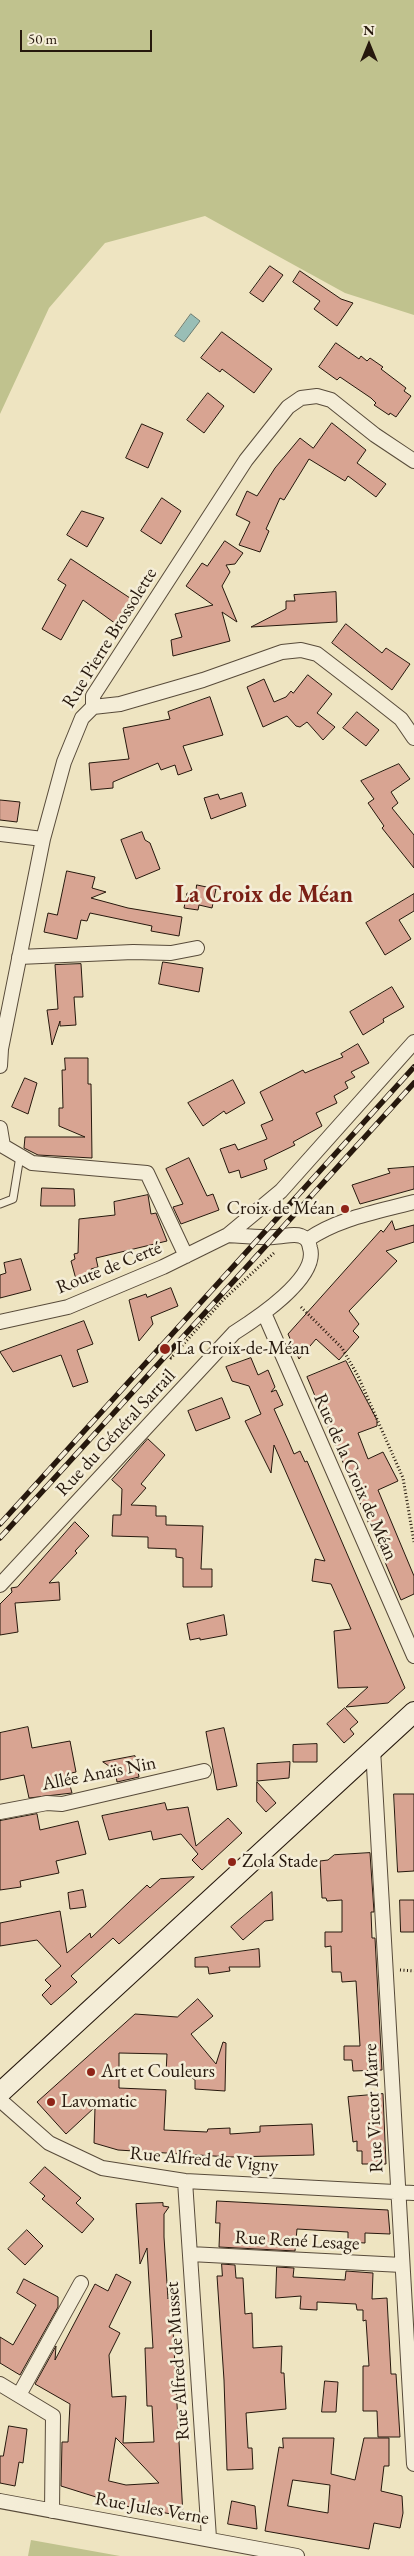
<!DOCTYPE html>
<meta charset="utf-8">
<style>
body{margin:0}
#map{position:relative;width:414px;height:2556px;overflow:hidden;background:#eee4c1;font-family:"EB Garamond",serif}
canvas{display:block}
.north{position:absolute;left:344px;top:20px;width:50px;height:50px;-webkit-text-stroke:4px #f4edd7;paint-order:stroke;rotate:0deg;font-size:14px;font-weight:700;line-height:20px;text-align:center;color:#26180d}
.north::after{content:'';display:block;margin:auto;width:18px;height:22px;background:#26180d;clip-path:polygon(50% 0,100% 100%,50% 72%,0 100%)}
.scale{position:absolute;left:20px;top:30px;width:132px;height:22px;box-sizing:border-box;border:2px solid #26180d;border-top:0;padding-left:6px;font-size:15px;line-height:18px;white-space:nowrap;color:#26180d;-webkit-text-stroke:4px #f4edd7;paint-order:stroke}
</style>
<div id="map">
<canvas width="414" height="2556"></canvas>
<div class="north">N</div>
<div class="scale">50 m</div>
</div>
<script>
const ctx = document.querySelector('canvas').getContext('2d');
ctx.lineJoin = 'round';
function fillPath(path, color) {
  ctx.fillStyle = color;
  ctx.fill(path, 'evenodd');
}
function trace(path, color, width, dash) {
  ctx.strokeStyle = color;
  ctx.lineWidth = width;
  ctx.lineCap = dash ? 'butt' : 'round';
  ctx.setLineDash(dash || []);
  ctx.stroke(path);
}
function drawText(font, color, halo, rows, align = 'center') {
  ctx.font = font + ' "EB Garamond",serif';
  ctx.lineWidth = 5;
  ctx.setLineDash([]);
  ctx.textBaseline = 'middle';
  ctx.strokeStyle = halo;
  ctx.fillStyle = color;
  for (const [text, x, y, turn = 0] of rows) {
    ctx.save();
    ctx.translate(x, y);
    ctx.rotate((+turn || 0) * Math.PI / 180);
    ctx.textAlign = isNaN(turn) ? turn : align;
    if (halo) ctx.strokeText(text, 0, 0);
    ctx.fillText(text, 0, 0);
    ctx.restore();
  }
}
fillPath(new Path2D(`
 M0 0H414V315L345 293 205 216 105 243 49 308 0 414Z
 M31 2540 120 2556H28Z`), '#c0c28e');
const water = new Path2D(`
 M191 314 200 321 184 342 175 336Z`);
fillPath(water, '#99beb6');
trace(water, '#6b7c72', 1);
const building = new Path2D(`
 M270 266 283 275 263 302 250 293Z
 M300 271 341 299 353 303 337 326 314 309 320 301 293 282Z
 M222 332 272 369 254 393 222 369 220 372 201 358Z
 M336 343 359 359 361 356 367 361 370 358 383 367 381 369 406 388 404 391 411 396 396 417 390 413 389 415 374 405 376 403 371 398 340 377 337 380 319 367Z
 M208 393 224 406 204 433 187 420Z
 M332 423 366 450 357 463 386 484 376 497 348 476 345 481 309 459 284 500 280 498 266 529 269 531 260 552 239 545 250 522 236 515 247 491 257 496 275 468 300 438 313 448Z
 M142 424 163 433 148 468 126 458Z
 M162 498 181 511 161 544 141 531Z
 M82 511 104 518 87 547 67 535Z
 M225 541 243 553 235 564 226 565 230 572 222 586 237 622 222 612 230 641 173 656 171 640 182 637 175 614 213 605 186 586 202 563 207 566Z
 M71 559 133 600 116 624 83 600 61 640 42 629 66 585 58 580Z
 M336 592 337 622 251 627 286 609V601H295L294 595Z
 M346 624 382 653 386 648 410 664 392 690 332 643Z
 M308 675 332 694 317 713 335 727 323 740 307 722 300 727 296 726 287 716 263 727 247 687 264 679 274 702 286 697 291 691 293 693Z
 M210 697 223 735 183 746 192 770 178 775 175 765 161 770 158 763 113 782V788L91 790 89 763 129 759 123 728 170 719 168 712Z
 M357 712 379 730 366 746 343 728Z
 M399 764 410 779 391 792 398 803 392 808 414 835V868L382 828 384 826 368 803 374 799 361 781Z
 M242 793 246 806 211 819 204 798 218 794 220 799Z
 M0 800 20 802 17 822 0 820Z
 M142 832 145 840 150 843 160 869 136 879 121 840Z
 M67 871 95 877 92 888 106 892 91 898 128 908 182 917 179 936 151 931 152 926 90 913 87 921 81 920 77 939 44 932 48 913 57 915Z
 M197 885 216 889 212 908 199 905 198 910 184 908 187 893 195 895Z
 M414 894V911L399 920 411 939 385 955 366 923Z
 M163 962 203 968 199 992 159 984Z
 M81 964 83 997H74L76 1025 60 1026V1021L52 1045 47 1010 58 1009 55 965Z
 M392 987 404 1007 383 1019 384 1022 363 1035 350 1012Z
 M358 1044 369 1063 351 1072 355 1077 345 1082 348 1088 334 1096 337 1103 316 1113 322 1126 293 1142 295 1145 264 1160 267 1169 241 1178 239 1170 229 1173 220 1149 235 1144 238 1150 267 1139 261 1125 273 1120 260 1092 303 1070 305 1073 343 1057 341 1054Z
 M65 1058H88V1084H91L92 1158 38 1155 24 1148 25 1137H85L59 1126V1108H63L62 1070H65Z
 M25 1078 37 1083 28 1114 12 1107Z
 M233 1080 245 1103 226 1114 224 1111 203 1126 188 1103Z
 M189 1158 207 1196 213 1194 219 1210 181 1224 173 1207 183 1204 166 1169Z
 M414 1167V1189L360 1204 352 1185 390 1173 388 1169Z
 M42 1188 74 1189 75 1206H41Z
 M148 1195 151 1214 156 1213 167 1241 96 1258 98 1267 91 1269 94 1278 77 1283 71 1261 75 1259 74 1254 78 1253 79 1219 115 1215 114 1202Z
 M392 1221 395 1230 414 1225V1242L386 1251 397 1261 349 1311 359 1324 353 1331 359 1337 339 1360 316 1339 299 1359 288 1334 381 1230 383 1232Z
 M21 1259 31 1290 0 1298V1275L6 1273 4 1263Z
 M171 1288 178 1306 151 1317 153 1324 139 1341 129 1300 146 1294 147 1297Z
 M84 1321 93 1344 77 1350 88 1382 73 1387 61 1355 13 1372 0 1352Z
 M251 1358 258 1375 268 1370 275 1387 271 1392 276 1390 283 1405 274 1409 288 1440 294 1454 300 1451 305 1462 307 1461 405 1688 388 1703 346 1707 368 1687 338 1688 334 1631 351 1629 331 1584 312 1581 315 1559 325 1561 274 1445 271 1473 245 1421 261 1414 249 1386 232 1381 226 1367Z
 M346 1361 377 1420V1426L358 1433 368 1459 383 1452 398 1481 378 1490 414 1576V1594L401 1600 307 1377Z
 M222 1398 230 1418 196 1431 188 1411Z
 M148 1439 165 1455 141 1484 146 1488 131 1505 156 1506V1516H166V1525L203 1526 201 1569H212V1587H183V1558L176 1557V1549L148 1548V1537L112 1536 113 1515H121L122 1489 112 1480Z
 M75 1522 89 1536 75 1551 77 1553 49 1583 59 1582 60 1600 15 1603 18 1632 0 1635V1604L12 1592 11 1588 17 1587Z
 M224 1615 227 1635 200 1640V1638L190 1640 187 1624Z
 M345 1708 358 1722 350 1729 354 1734 344 1743 327 1724Z
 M28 1727 32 1748 70 1741 76 1772 67 1774 72 1793 29 1798 24 1775 0 1780V1733Z
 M224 1728 237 1786 217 1790 206 1732Z
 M317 1744V1762H293V1745Z
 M135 1756 139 1777 117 1782 115 1770 103 1762Z
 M290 1762 289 1778 257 1781V1764Z
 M257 1782 276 1803 266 1812 257 1802Z
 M394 1794H414V1871L398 1872Z
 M165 1803 167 1810 188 1807 196 1846 228 1818 242 1833 202 1870 192 1860 198 1854 181 1834 153 1840 151 1831 109 1840 102 1816Z
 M37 1814 40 1830 78 1821 86 1854 56 1861 59 1873 20 1881 21 1887 0 1890V1821Z
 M370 1853 374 1912H371L372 1938H375L382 2070 353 2071 352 2060H344V2046H360L356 1981 342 1982 341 1972H332L331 1946 325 1947V1932H342V1900L327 1901 326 1898H322L320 1861 328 1860 334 1855Z
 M194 1877 119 1944 113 1938 71 1976 77 1982 51 2005 42 1995 51 1986 45 1980 61 1966 37 1940 0 1946V1923L60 1911 67 1953 90 1933 91 1938 147 1885 150 1888 160 1879Z
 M83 1890 86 1907 70 1909 68 1893Z
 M272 1892 273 1920 265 1921 243 1940 231 1927Z
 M400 1900H414V1932H401Z
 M259 1949 260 1967H229L230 1971 209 1974 208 1967H195V1958Z
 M198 1999 213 2016 191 2034 216 2064 223 2042 226 2043 225 2091 195 2089V2080L186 2074 166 2073 167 2054 119 2053V2088L166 2090 164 2130 207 2132 208 2129 230 2128V2134L260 2132V2126L312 2124 314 2155 230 2157 118 2150 94 2143 95 2107 66 2134 37 2102 135 2014 177 2017Z
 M383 2094 386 2164H362V2151H357V2141L353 2142 348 2097Z
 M45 2167 81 2198 76 2203 94 2219 82 2233 42 2199 45 2196 30 2183Z
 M217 2201 388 2210 390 2234 365 2233V2243L348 2242V2232L297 2229 295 2251 219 2247 220 2223H216Z
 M163 2203V2206L169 2207 164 2214V2237L168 2299 171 2292 183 2516 96 2501V2497L61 2486 62 2442H68L70 2404 35 2384 56 2346 55 2360 95 2284 108 2291 116 2274 131 2282 109 2327 120 2333 109 2355 112 2397 126 2396 123 2443 154 2442 152 2406H147L145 2348H153L147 2248 140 2264 136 2204ZM116 2438 123 2445 159 2483 126 2485 109 2481Z
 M27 2230 43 2246 25 2265 8 2249Z
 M222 2264 235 2265 236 2278H243L245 2314 252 2313 253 2348 282 2346 281 2373H284L286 2409 246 2413 248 2448H252L253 2469 227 2470 224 2380 217 2276H222Z
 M277 2267 294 2268 293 2277 345 2280 346 2271 373 2273 372 2299 387 2298 391 2374H396L400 2437H378L377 2411H363V2366H369L366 2320 363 2321V2310H357L356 2304 317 2302V2310L300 2309 301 2296 276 2298Z
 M24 2279 58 2297V2307L20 2375 0 2363V2337L13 2345 36 2305 17 2293Z
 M325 2381 338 2382 336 2412H322Z
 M9 2426 27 2429 23 2463 19 2462 15 2486 0 2483V2456H3Z
 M283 2438H334L331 2474 355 2480 364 2438H389V2466H384L381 2491 402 2496 403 2513 400 2528 374 2523 369 2549 265 2531 279 2447 283 2448ZM293 2480 330 2485 328 2513 288 2506Z
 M232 2501 255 2506 257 2529 228 2524Z`);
fillPath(building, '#d8a492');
trace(building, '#26180d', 1);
const service = new Path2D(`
 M0 1204 13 1199 20 1156`);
const minor = new Path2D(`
 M93 707 120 704 203 680 282 652 301 650 317 654 373 697 401 719 414 738
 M0 834 43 839
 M19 957 133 952 171 953 197 948
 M0 1066 1 1049 43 839 64 762 82 718 93 707V696L246 460 288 407 301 398 317 396 331 400 375 435 414 461
 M0 1128 3 1146 32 1163 147 1173 186 1256
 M307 1240C339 1218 377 1212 414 1202
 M264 1313 414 1656
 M0 1322 68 1307 163 1267 228 1235 281 1191 414 1042
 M0 1585 234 1333C256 1319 319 1278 310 1248 309 1242 307 1238 301 1236 293 1233 283 1237 274 1237 259 1238 243 1236 228 1235
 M373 1749 414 2464
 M0 1812 47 1803 62 1804 204 1771
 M0 2100 49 2143 102 2168 185 2181 414 2193
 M185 2181 209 2538
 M190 2254 402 2265
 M0 2384 53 2416 52 2511
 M19 2395 81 2283
 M0 2501 297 2556`);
const secondary = new Path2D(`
 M0 2093 414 1712`);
trace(service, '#584b3a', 9);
trace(minor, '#584b3a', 16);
trace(secondary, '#26180d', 22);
trace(new Path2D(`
 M301 1307 342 1348 358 1376 403 1478 414 1542
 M158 1345 171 1358 224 1299 274 1253
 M400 1970 414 1971`), '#26180d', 3, [1, 2.5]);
trace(service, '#f4edd7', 7);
trace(minor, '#f4edd7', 14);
trace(secondary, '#f4edd7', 20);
const rail = new Path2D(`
 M0 1524 414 1067
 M0 1538 414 1083`);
trace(rail, '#26180d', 5.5);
trace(rail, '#f4edd7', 4, [11]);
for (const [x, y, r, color] of [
 [345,1209,5,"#8f2418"],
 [165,1349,6,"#8f2418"],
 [232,1862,5,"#8f2418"],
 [91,2072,5,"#8f2418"],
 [51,2102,5,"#8f2418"]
]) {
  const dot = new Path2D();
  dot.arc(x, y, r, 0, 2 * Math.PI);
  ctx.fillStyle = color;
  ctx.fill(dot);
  trace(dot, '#f4edd7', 2);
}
drawText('19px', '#26180d', '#f4edd7', [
 ["Rue Pierre Brossolette",110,638,-58],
 ["Route de Certé",109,1268,-22],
 ["Rue du Général Sarrail",116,1433,-47],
 ["Rue de la Croix de Méan",355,1477,66],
 ["Allée Anaïs Nin",99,1774,-11],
 ["Rue Victor Marre",374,2108,-93],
 ["Rue Alfred de Vigny",204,2160,5],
 ["Rue René Lesage",297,2241,3],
 ["Rue Alfred de Musset",178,2361,-94],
 ["Rue Jules Verne",152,2509,10]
]);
drawText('19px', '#26180d', '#f4edd7', [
 ["Croix de Méan",335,1209,"right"],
 ["La Croix-de-Méan",176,1349],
 ["Zola Stade",242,1862],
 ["Art et Couleurs",101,2072],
 ["Lavomatic",61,2102]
], 'left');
drawText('bold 24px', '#7a1f14', '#f4edd7', [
 ["La Croix de Méan",264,895]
]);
</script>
